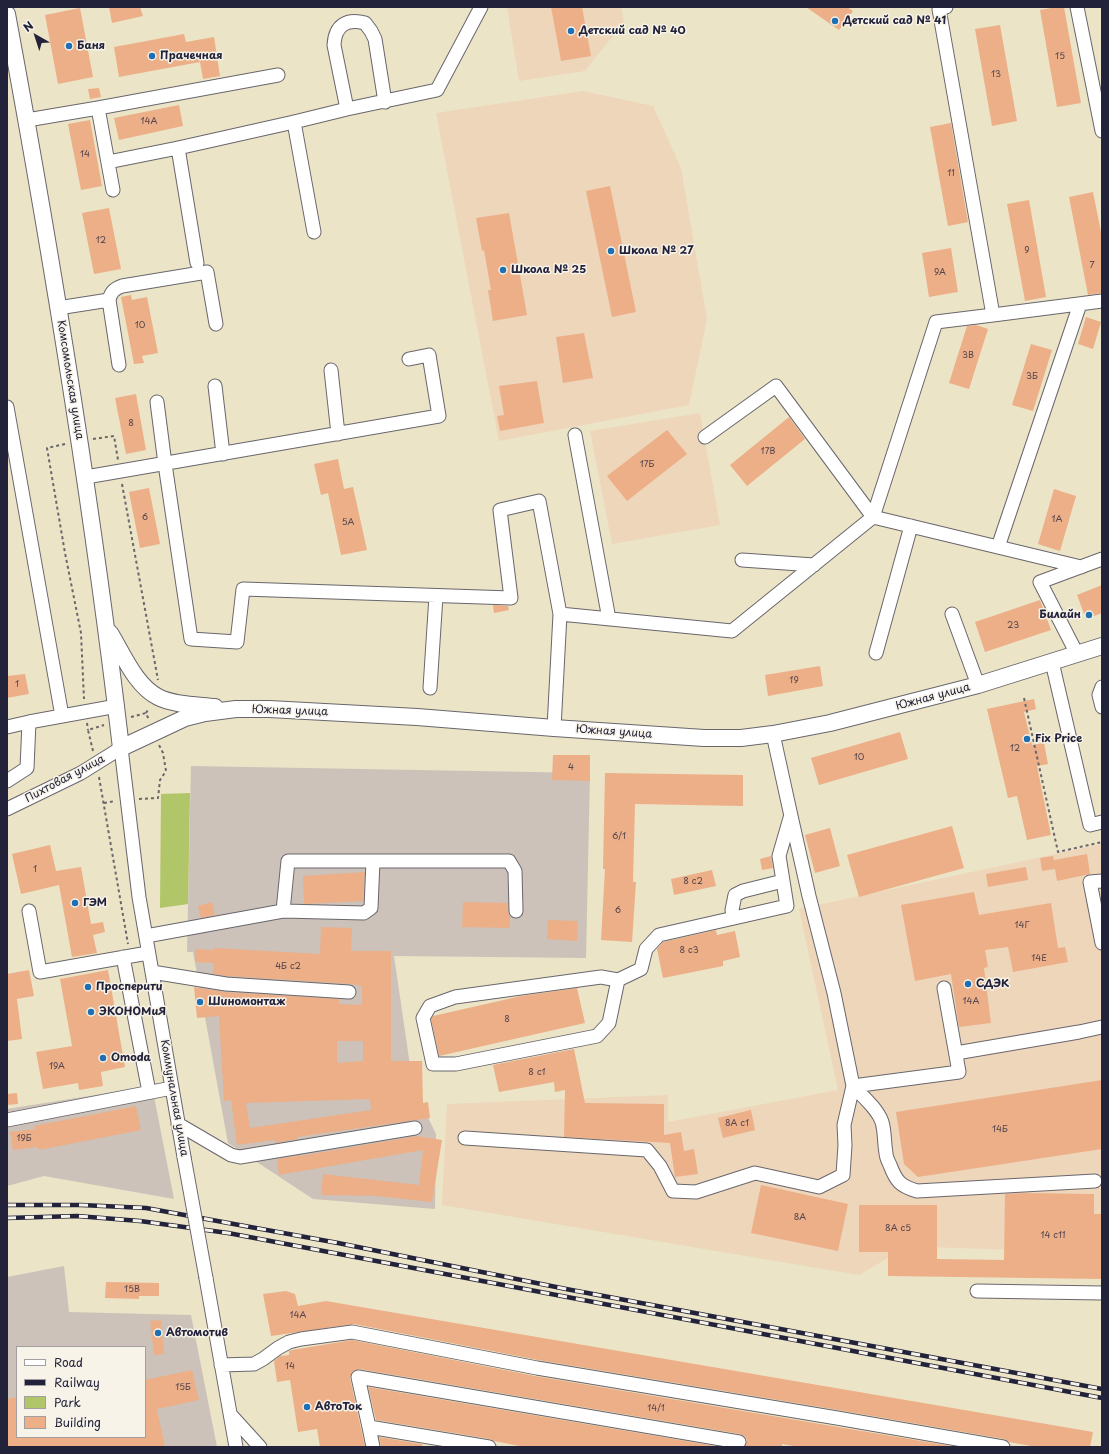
<!DOCTYPE html>
<meta charset="utf-8">
<style>
body{margin:0}
#map{position:relative;width:1109px;height:1454px;overflow:hidden;background:#ece4c7;font-family:"Playpen Sans",sans-serif}
canvas{display:block}
.frame{position:absolute;inset:0;border:8px solid #22223b;pointer-events:none}
.legend{position:absolute;left:16px;top:1346px;width:130px;height:92px;box-sizing:border-box;background:#f7f3e8;border:1px solid #a29fa3;margin:0;padding:5px 7px;list-style:none;font-size:12px;color:#22223b}
.legend li{display:flex;align-items:center;gap:8px;height:20px}
.legend b{width:20px;border:1px solid #a29fa3}
.north{position:absolute;left:16px;top:16px;width:40px;height:40px;-webkit-text-stroke:3px #f7f3e8;paint-order:stroke;rotate:321deg;font-size:11px;font-weight:700;line-height:16px;text-align:center;color:#22223b}
.north::after{content:'';display:block;margin:auto;width:14px;height:18px;background:#22223b;clip-path:polygon(50% 0,100% 100%,50% 72%,0 100%)}
</style>
<div id="map">
<canvas width="1109" height="1454"></canvas>
<div class="frame"></div>
<ul class="legend">
<li><b style="height:5px;background:#fff"></b>Road</li>
<li><b style="height:5px;background:#22223b"></b>Railway</li>
<li><b style="height:11px;background:#b1c569"></b>Park</li>
<li><b style="height:11px;background:#ecaf88"></b>Building</li>
</ul>
<div class="north">N</div>
</div>
<script>
const ctx = document.querySelector('canvas').getContext('2d');
ctx.lineJoin = 'round';
function fillPath(path, color) {
  ctx.fillStyle = color;
  ctx.fill(path, 'evenodd');
}
function trace(path, color, width, dash) {
  ctx.strokeStyle = color;
  ctx.lineWidth = width;
  ctx.lineCap = dash ? 'butt' : 'round';
  ctx.setLineDash(dash || []);
  ctx.stroke(path);
}
function drawText(font, color, halo, rows, align = 'center') {
  ctx.font = font + ' "Playpen Sans",sans-serif';
  ctx.lineWidth = 3;
  ctx.setLineDash([]);
  ctx.textBaseline = 'middle';
  ctx.strokeStyle = halo;
  ctx.fillStyle = color;
  for (const [text, x, y, turn = 0] of rows) {
    ctx.save();
    ctx.translate(x, y);
    ctx.rotate((+turn || 0) * Math.PI / 180);
    ctx.textAlign = isNaN(turn) ? turn : align;
    if (halo) ctx.strokeText(text, 0, 0);
    ctx.fillText(text, 0, 0);
    ctx.restore();
  }
}
fillPath(new Path2D(`
 M507 7H621L624 22 585 71 519 81Z
 M583 91 653 106 681 168 707 319 689 405 499 441 436 113Z
 M700 413 720 525 612 544 590 431Z
 M1102 844V1253L898 1246 888 1258 859 1275 442 1205 447 1104 668 1095V1122L838 1090 799 909Z`), '#eed6bb');
fillPath(new Path2D(`
 M191 766 590 773 586 958 394 956 413 1086 436 1134 435 1209 313 1199 228 1143 193 952H187Z
 M152 1086 174 1199 44 1176 7 1186V1109Z
 M64 1266 69 1312 191 1315 217 1447H7V1277ZM17 1347H145V1437H17Z`), '#ccc2b9');
fillPath(new Path2D(`
 M190 793 188 904 160 908 161 794Z`), '#b1c569');
fillPath(new Path2D(`
 M109 7H140L143 16 112 23Z
 M551 7H582L591 56 561 61Z
 M806 7H847L853 11 839 30Z
 M1057 7H1064L1081 103 1057 107 1040 10Z
 M80 8 93 77 58 84 45 15Z
 M1000 25 1017 121 992 126 975 29Z
 M184 34 186 42 214 37 220 76 203 79 200 62 119 77 114 47Z
 M99 88 101 97 90 99 88 89Z
 M179 105 183 126 119 140 114 118Z
 M90 120 102 186 81 190 68 124Z
 M951 123 968 222 948 226 930 127Z
 M610 186 636 312 612 317 586 191Z
 M1093 192 1102 237V293L1088 295 1069 197Z
 M1029 200 1046 297 1025 301 1007 204Z
 M109 208 121 269 94 274 82 213Z
 M509 213 527 315 493 321 488 290H491L484 250 482 251 476 218Z
 M951 248 958 292 929 297 922 253Z
 M131 295 132 300 147 297 158 353 142 356 144 363 134 364 121 297Z
 M1086 317 1101 322 1093 349 1078 344Z
 M976 325 988 329 969 389 949 383 967 326Z
 M584 333 593 378 563 383 556 337Z
 M1031 344 1052 350 1033 411 1012 405Z
 M537 381 544 423 500 431 497 416 504 415 499 386Z
 M136 394 146 450 126 454 115 398Z
 M789 417 805 439 747 486 730 465Z
 M667 430 687 454 627 501 607 476Z
 M338 459 344 489 353 487 367 550 341 555 328 493 321 495 314 464Z
 M149 488 160 544 140 548 129 492Z
 M1054 489 1076 496 1060 551 1038 544Z
 M1102 585V613L1086 619 1077 595Z
 M1040 600 1051 630 985 652 975 622Z
 M493 605 508 606 509 610 494 613Z
 M820 666 823 686 768 696 765 675Z
 M25 674 29 694 7 698V676Z
 M1034 699 1036 709 1024 712 1032 745 1044 743 1048 764 1037 766 1051 835 1027 840 1017 796 1008 798 987 709Z
 M900 732 908 759 819 785 811 758Z
 M553 755H590V781L552 780Z
 M605 773 743 775V806L635 804 633 882H636L632 942 601 940 605 869H603Z
 M952 826 964 868 859 897 847 855Z
 M830 828 840 866 815 873 805 835Z
 M50 845 56 871 81 867 91 924 103 922 105 932 93 935 97 953 72 957 59 885 21 894 12 854Z
 M1087 854 1090 874 1057 881 1055 869 1042 871 1040 858 1053 856 1054 860Z
 M771 856 773 868 762 870 760 859Z
 M1026 867 1028 880 988 887 986 874Z
 M712 870 716 886 674 895 671 879Z
 M365 872 363 901 304 904 303 876Z
 M974 892 979 915 1051 903 1058 948 1065 947 1068 962 1013 972 1008 947 985 950 988 967 984 968 991 1023 959 1027 951 974 915 981 901 905Z
 M212 902 215 915 201 918 198 906Z
 M463 902 508 903V912L510 916V928L462 927Z
 M548 920 578 921 577 941 547 939Z
 M321 927 352 928 351 951H391V1061H422L423 1103 428 1102 430 1118 297 1137 298 1139 275 1143V1140L237 1145 231 1100 224 1101 219 1016 197 1018 194 987 225 992 339 999V1004L362 1005V986L350 984 227 976 213 974 214 963 195 962V949L214 950V948L320 954ZM337 1041H363V1061L337 1063ZM370 1099 371 1110 250 1128 246 1103Z
 M716 930 717 935 735 931 740 957 723 961V966L663 978 657 949 663 942Z
 M29 970 34 996 17 999 22 1039 7 1041V974Z
 M108 970 125 1067 101 1072 103 1086 79 1090 78 1083 43 1089 36 1052 72 1046 60 979Z
 M577 988 585 1023 439 1056 431 1019 433 1016 521 996Z
 M574 1049 585 1103 664 1104V1135L681 1132 684 1151 694 1149 698 1174 675 1177 670 1143 564 1137 565 1090 555 1092 554 1082 499 1092 493 1065Z
 M1102 1080V1149L918 1177 904 1164 896 1112Z
 M17 1093 18 1104 7 1105V1094Z
 M136 1106 141 1130 39 1150 38 1147 13 1150 10 1132 35 1129 34 1126Z
 M751 1110 755 1130 723 1138 718 1118Z
 M417 1136 442 1140 432 1202 376 1196 321 1195 323 1174 419 1185 423 1150 279 1175 277 1159 300 1155V1156Z
 M761 1185 848 1204 838 1251 751 1233Z
 M1023 1193 1094 1194V1214H1102V1279L888 1276V1252H859V1205H937V1259L1004 1260 1005 1194Z
 M106 1282 159 1283V1296H139V1299L105 1298Z
 M286 1291 295 1294 298 1306 326 1301 1093 1432 1090 1447H1037L1009 1442 1004 1439 838 1410 538 1360 354 1324 271 1336 263 1294Z
 M161 1320 164 1354 154 1355 150 1321Z
 M352 1340 535 1376 957 1447H799L782 1444V1447H745L747 1440 744 1436 740 1434 359 1369 352 1372 350 1378 365 1447H320L317 1429 298 1432 290 1380 277 1382 274 1361 280 1356 289 1355V1351L292 1350Z
 M192 1370 199 1400 157 1409 165 1447H7V1399L17 1397V1437H145V1380Z
 M368 1387 721 1447H525L494 1441 490 1439 376 1420Z
 M379 1437 422 1444 423 1447H381Z`), '#ecaf88');
const minor = new Path2D(`
 M946 7 939 9 993 315 1102 301
 M1077 7 1102 131
 M98 108 113 190
 M347 109 334 45C335 25 347 18 365 23L371 31 375 39 385 102
 M27 120 98 108 278 75
 M294 122 314 232
 M178 148 197 263
 M108 162 178 148 294 122 347 109 437 90 481 7
 M109 300 119 365
 M58 308 109 300C111 292 114 289 122 286L207 272 216 324
 M993 315 936 322 873 517 1081 567
 M331 370 338 434
 M215 386 223 454
 M157 402 165 464 191 639 237 642 243 589 511 598 500 510 539 501 560 614 732 631 873 517 776 386 705 437
 M7 407 62 716
 M575 435 609 619
 M86 477 439 416 429 355 409 359
 M998 547 1080 304
 M742 560 814 565
 M952 614 978 685
 M876 653 911 526
 M1077 654 1040 582 1102 559
 M1052 662 1090 825 1102 822
 M1102 687 1099 695 1102 707
 M430 688 436 596
 M7 727 29 722 117 706
 M554 728 560 614
 M7 781 27 768 29 722
 M7 809 81 773 121 748 139 897 184 1157
 M1102 881 1090 882 1102 943
 M29 911 40 972 148 953
 M283 911 364 913 371 908 373 861
 M734 918 732 910 735 895 743 891 783 881
 M146 936 283 911 288 861H509L515 871 516 911
 M123 957 149 1092
 M152 972 226 984 349 992
 M618 980 609 1023 597 1036 456 1064H433L423 1018 430 1006 455 997 601 977 618 980 641 969 646 949 659 935 787 906 779 856 790 818
 M956 1053 1079 1032 1102 1027
 M853 1086C863 1097 877 1108 882 1122 885 1132 884 1142 886 1153 886 1157 888 1161 890 1165 896 1181 900 1186 917 1191L1095 1181
 M853 1086 959 1072 944 988
 M7 1120 172 1088
 M178 1124 231 1155 240 1157 415 1128
 M465 1138 647 1150 660 1166 673 1191 696 1192 755 1173 819 1187 843 1175 845 1145 844 1125 853 1086 834 993 809 896 791 816 773 734
 M206 1278 236 1447
 M977 1291 1102 1293
 M221 1365 254 1364 263 1359 278 1348 289 1342 301 1339 352 1332 537 1368 837 1418 1003 1447
 M230 1414 260 1447
 M369 1427 358 1377 739 1442
 M373 1447 369 1427 489 1447`);
const major = new Path2D(`
 M7 14C52 257 92 502 121 748L185 718 205 713 236 709H269L417 717 554 728 704 738H741L773 734 830 723 978 685 1102 646
 M110 633C123 654 135 685 158 697 174 705 197 705 215 707`);
trace(minor, '#69666c', 15);
trace(major, '#69666c', 18);
trace(new Path2D(`
 M93 439 114 436 118 460
 M65 444 47 448 65 553 81 633 84 699
 M122 484 158 680
 M1024 698 1058 852 1102 842
 M146 713 149 708
 M131 717 146 713 149 720
 M87 723 88 730
 M93 751 88 730 104 725
 M99 777 128 944
 M139 799 158 798 160 780 166 771 163 753 159 745
 M104 803 115 801`), '#69666c', 2, [3, 3]);
trace(minor, '#fff', 13);
trace(major, '#fff', 16);
const rail = new Path2D(`
 M7 1205H81L146 1208 338 1243 566 1289 1102 1389
 M7 1218 77 1216 140 1221 228 1233 1102 1398`);
trace(rail, '#22223b', 4.5);
trace(rail, '#f7f3e8', 3, [9]);
const minorBridge = new Path2D(`
 M184 1157 206 1278`);
trace(minorBridge, '#69666c', 15, []);
trace(minorBridge, '#fff', 13);
for (const [x, y, r, color] of [
 [835,21,4,"#1f6fb2"],
 [571,31,4,"#1f6fb2"],
 [69,46,4,"#1f6fb2"],
 [152,56,4,"#1f6fb2"],
 [611,251,4,"#1f6fb2"],
 [503,270,4,"#1f6fb2"],
 [1089,615,4,"#1f6fb2"],
 [1027,739,4,"#1f6fb2"],
 [75,903,4,"#1f6fb2"],
 [968,984,4,"#1f6fb2"],
 [88,987,4,"#1f6fb2"],
 [200,1002,4,"#1f6fb2"],
 [91,1012,4,"#1f6fb2"],
 [103,1058,4,"#1f6fb2"],
 [158,1333,4,"#1f6fb2"],
 [307,1407,4,"#1f6fb2"]
]) {
  const dot = new Path2D();
  dot.arc(x, y, r, 0, 2 * Math.PI);
  ctx.fillStyle = color;
  ctx.fill(dot);
  trace(dot, '#f7f3e8', 1.5);
}
drawText('9px', '#54454e', null, [
 ["15",1060,57],
 ["13",996,75],
 ["14А",149,122],
 ["14",85,155],
 ["11",951,174],
 ["12",101,241],
 ["9",1027,251],
 ["7",1092,266],
 ["9А",940,273],
 ["10",140,326],
 ["3В",968,356],
 ["3Б",1032,377],
 ["8",131,424],
 ["17В",768,452],
 ["17Б",647,465],
 ["6",145,518],
 ["1А",1057,520],
 ["5А",348,523],
 ["23",1013,626],
 ["19",794,681],
 ["1",17,685],
 ["12",1015,749],
 ["10",859,758],
 ["4",571,768],
 ["6/1",619,837],
 ["1",35,870],
 ["8 с2",693,882],
 ["6",618,911],
 ["14Г",1022,926],
 ["8 с3",689,951],
 ["14Е",1039,959],
 ["4Б с2",288,967],
 ["14А",971,1002],
 ["8",507,1020],
 ["19А",57,1067],
 ["8 с1",537,1073],
 ["8А с1",737,1124],
 ["14Б",1000,1130],
 ["19Б",24,1139],
 ["8А",800,1218],
 ["8А с5",898,1229],
 ["14 с11",1053,1236],
 ["15В",132,1290],
 ["14А",298,1316],
 ["14",290,1367],
 ["15Б",183,1388],
 ["14/1",656,1409]
]);
drawText('bold 11px', '#22223b', '#f7f3e8', [
 ["Детский сад № 41",843,21],
 ["Детский сад № 40",579,31],
 ["Баня",77,46],
 ["Прачечная",160,56],
 ["Школа № 27",619,251],
 ["Школа № 25",511,270],
 ["Билайн",1081,615,"right"],
 ["Fix Price",1035,739],
 ["ГЭМ",83,903],
 ["СДЭК",976,984],
 ["Просперити",96,987],
 ["Шиномонтаж",208,1002],
 ["ЭКОНОМиЯ",99,1012],
 ["Omoda",111,1058],
 ["Автомотив",166,1333],
 ["АвтоТок",315,1407]
], 'left');
drawText('11px', '#22223b', '#f7f3e8', [
 ["Комсомольская улица",70,380,81],
 ["Южная улица",933,697,-15],
 ["Южная улица",290,711,2],
 ["Южная улица",614,732,4],
 ["Пихтовая улица",65,779,-28],
 ["Коммунальная улица",174,1098,80]
]);
</script>
